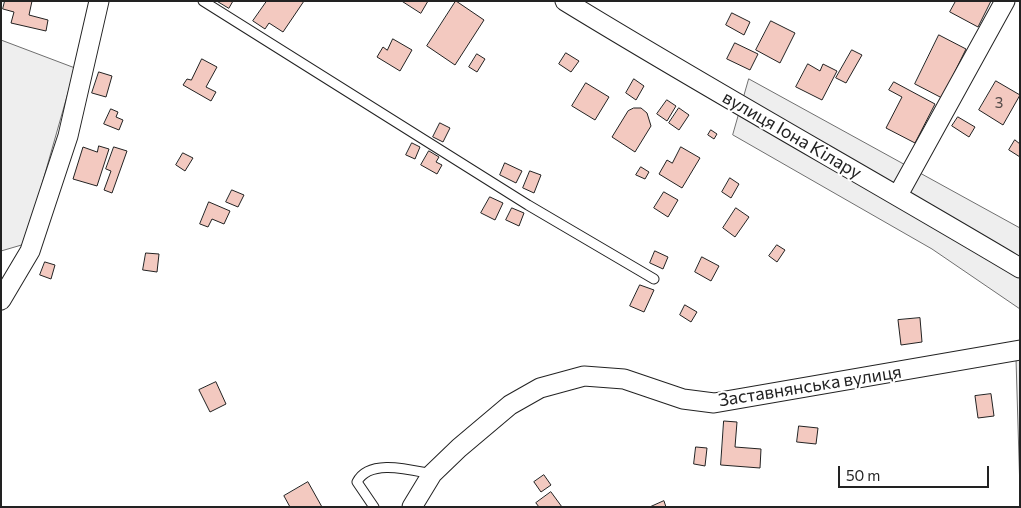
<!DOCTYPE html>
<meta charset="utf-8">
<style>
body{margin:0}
#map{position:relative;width:1021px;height:508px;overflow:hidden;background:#fff;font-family:Commissioner,sans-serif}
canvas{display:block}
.frame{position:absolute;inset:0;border:2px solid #222;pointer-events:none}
.scale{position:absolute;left:838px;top:466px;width:151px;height:22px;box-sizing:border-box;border:2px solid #222;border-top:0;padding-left:6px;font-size:15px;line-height:18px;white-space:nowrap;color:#222;-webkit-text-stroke:4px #fff;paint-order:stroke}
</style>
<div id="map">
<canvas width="1021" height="508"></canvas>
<div class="frame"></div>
<div class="scale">50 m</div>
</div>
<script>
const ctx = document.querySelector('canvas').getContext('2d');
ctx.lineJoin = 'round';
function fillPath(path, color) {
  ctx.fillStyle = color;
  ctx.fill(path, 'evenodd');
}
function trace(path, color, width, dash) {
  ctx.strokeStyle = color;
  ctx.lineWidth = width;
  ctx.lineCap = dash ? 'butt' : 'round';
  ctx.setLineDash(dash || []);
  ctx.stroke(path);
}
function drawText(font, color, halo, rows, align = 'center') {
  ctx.font = font + ' Commissioner,sans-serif';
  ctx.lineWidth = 4;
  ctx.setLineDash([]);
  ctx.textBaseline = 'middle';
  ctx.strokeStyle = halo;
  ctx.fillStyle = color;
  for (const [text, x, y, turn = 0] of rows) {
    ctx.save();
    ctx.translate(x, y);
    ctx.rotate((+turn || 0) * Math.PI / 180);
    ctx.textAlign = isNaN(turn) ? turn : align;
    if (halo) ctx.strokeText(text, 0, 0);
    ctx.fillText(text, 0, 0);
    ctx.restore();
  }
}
const green = new Path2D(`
 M1 40 75 68 25 244 1 251Z
 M749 79 1020 228V309L932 249 733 135Z
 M1020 351V492L1016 359Z`);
fillPath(green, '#eee');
trace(green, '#6f6f6f', 1);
const building = new Path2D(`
 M5 1H32L29 15 48 20 46 31 11 23 14 12 3 9Z
 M217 1H233L229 8Z
 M267 1H304L283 32 269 23 265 29 253 21Z
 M402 1H428L421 13Z
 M456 1 484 20 455 65 427 46Z
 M956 1H991L978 27 950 12Z
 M732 13 750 22 744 35 726 25Z
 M771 21 795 33 780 63 756 50Z
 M939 35 966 49 942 98 915 84Z
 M393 39 412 50 400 71 377 57 383 47 387 50Z
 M735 43 758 54 750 70 727 59Z
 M852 50 862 55 846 83 836 78Z
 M566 53 579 61 571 72 559 64Z
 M477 54 485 59 477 72 469 67Z
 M202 59 217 67 206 87 216 92 211 101 183 85 187 79 191 80Z
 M808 64 820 71 823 64 837 71 822 100 796 87Z
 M99 72 112 76 106 97 92 93Z
 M634 79 644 86 636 100 626 93Z
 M996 81 1020 95 1003 125 979 110Z
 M894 82 935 104 915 143 886 128 902 97 889 90Z
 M586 83 609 97 595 120 572 106Z
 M667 100 676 106 667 121 657 114Z
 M634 108H641L647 113 651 126 635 152 612 137 628 111Z
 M679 108 689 115 679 130 669 123Z
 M111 109 118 112 116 117 123 120 119 130 104 124Z
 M958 117 975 127 969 137 952 126Z
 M440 123 450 128 443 142 433 137Z
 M711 130 717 134 714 139 708 135Z
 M1015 140 1020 144V157L1009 150Z
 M412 143 420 147 415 159 406 155Z
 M99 146 109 149 97 186 73 179 83 147 97 152Z
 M114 147 127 151 112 193 104 190 111 171 106 169Z
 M681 147 700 158 682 188 659 174 667 160 672 163Z
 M429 151 439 157 436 162 442 165 437 174 421 165Z
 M183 153 193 158 185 171 176 165Z
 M505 163 522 171 516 183 500 175Z
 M641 167 649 172 645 179 636 175Z
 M530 171 541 175 534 193 523 188Z
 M730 178 739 184 731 198 722 192Z
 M232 190 244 195 238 207 226 202Z
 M664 192 678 200 668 217 654 208Z
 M490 197 503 203 495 220 481 213Z
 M209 202 230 211 224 224 212 219 208 227 200 224Z
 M512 208 524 213 519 226 506 220Z
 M736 208 749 217 735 237 723 228Z
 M777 245 785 250 777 262 769 256Z
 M655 251 668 257 663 269 650 263Z
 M146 253 159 254 157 272 143 270Z
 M702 257 719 266 711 281 695 272Z
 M45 262 55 265 51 279 40 275Z
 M640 285 654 290 644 312 630 306Z
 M685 305 697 312 691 322 680 315Z
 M920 318 922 342 901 345 898 320Z
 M216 382 226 404 210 412 199 390Z
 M991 394 994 416 978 418 975 396Z
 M724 421 737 422 735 447 761 449 760 468 721 465Z
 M799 426 818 428 816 444 797 442Z
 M696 447 707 448 705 466 694 464Z
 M544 475 551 485 541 492 534 482Z
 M308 482 322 507H290L284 496Z
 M551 492 562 507H539L536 503Z
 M664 501 666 507H650Z`);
fillPath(building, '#f3c9c0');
trace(building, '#222', 1);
const lane = new Path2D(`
 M203 1 528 205 654 279
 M374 507 357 482C369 458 411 470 432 474`);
const street = new Path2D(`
 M565 1C715 93 869 178 1020 268
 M898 195 1005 1
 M1 300 30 251 68 136 99 1
 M412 507 432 474 459 448 510 405 540 388 584 376 624 379 683 399 714 403 1020 350`);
trace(lane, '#222', 11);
trace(street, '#222', 21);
trace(lane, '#fff', 9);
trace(street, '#fff', 19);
drawText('15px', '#564c4a', null, [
 ["3",999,103]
]);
drawText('18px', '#222', '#fff', [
 ["вулиця Іона Кілару",792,135,30],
 ["Заставнянська вулиця",810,386,-9]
]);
</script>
